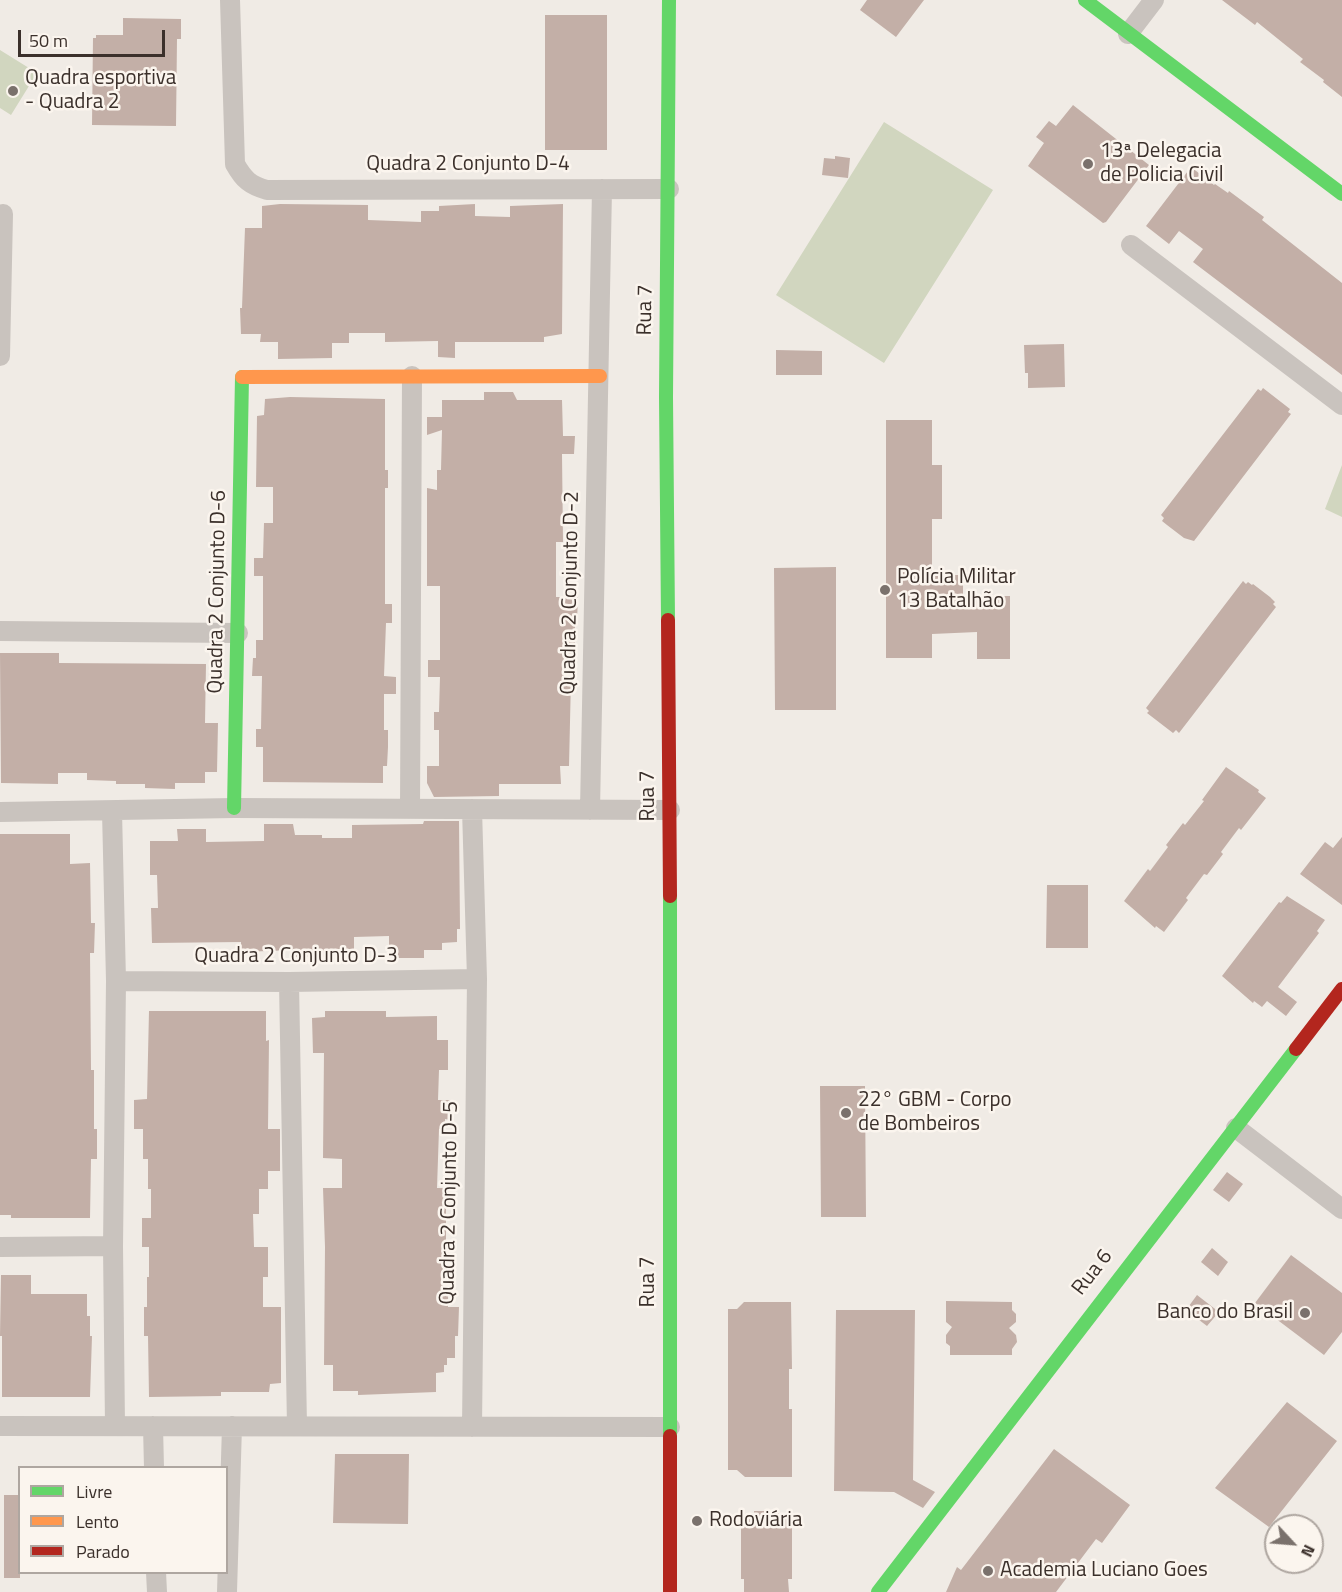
<!DOCTYPE html>
<meta charset="utf-8">
<style>
body{margin:0}
#map{position:relative;width:1342px;height:1592px;overflow:hidden;background:#f0ebe5;font-family:"Titillium Web",sans-serif}
canvas{display:block}
.legend{position:absolute;left:18px;top:1466px;width:210px;height:108px;box-sizing:border-box;background:#fbf5ee;border:2px solid #aea6a0;margin:0;padding:8px 10px;list-style:none;font-size:18px;color:#3b302b}
.legend li{display:flex;align-items:center;gap:12px;height:30px}
.legend b{width:30px;border:2px solid #aea6a0}
.north{position:absolute;left:1264px;top:1514px;width:60px;height:60px;box-sizing:border-box;background:#fbf5ee;border:2px solid #aea6a0;border-radius:50%;rotate:116deg;font-size:16px;font-weight:700;line-height:24px;text-align:center;color:#3b302b}
.north::after{content:'';display:block;margin:auto;width:21px;height:27px;background:#7a716c;clip-path:polygon(50% 0,100% 100%,50% 72%,0 100%)}
.scale{position:absolute;left:18px;top:30px;width:147px;height:27px;box-sizing:border-box;border:3px solid #3b302b;border-top:0;padding-left:8px;font-size:18px;line-height:21px;white-space:nowrap;color:#3b302b;-webkit-text-stroke:4px #fbf5ee;paint-order:stroke}
</style>
<div id="map">
<canvas width="1342" height="1592"></canvas>
<ul class="legend">
<li><b style="height:8px;background:#63d668"></b>Livre</li>
<li><b style="height:8px;background:#ff974d"></b>Lento</li>
<li><b style="height:8px;background:#b3261e"></b>Parado</li>
</ul>
<div class="north">N</div>
<div class="scale">50 m</div>
</div>
<script>
const ctx = document.querySelector('canvas').getContext('2d');
ctx.lineJoin = 'round';
function fillPath(path, color) {
  ctx.fillStyle = color;
  ctx.fill(path, 'evenodd');
}
function trace(path, color, width, dash) {
  ctx.strokeStyle = color;
  ctx.lineWidth = width;
  ctx.lineCap = dash ? 'butt' : 'round';
  ctx.setLineDash(dash || []);
  ctx.stroke(path);
}
function drawText(font, color, halo, rows, align = 'center') {
  ctx.font = font + ' "Titillium Web",sans-serif';
  ctx.lineWidth = 5;
  ctx.setLineDash([]);
  ctx.textBaseline = 'middle';
  ctx.strokeStyle = halo;
  ctx.fillStyle = color;
  for (const [text, x, y, turn = 0] of rows) {
    ctx.save();
    ctx.translate(x, y);
    ctx.rotate((+turn || 0) * Math.PI / 180);
    ctx.textAlign = isNaN(turn) ? turn : align;
    if (halo) ctx.strokeText(text, 0, 0);
    ctx.fillText(text, 0, 0);
    ctx.restore();
  }
}
fillPath(new Path2D(`
 M0 50 37 73 11 115 0 108Z
 M884 122 993 190 884 363 776 295Z
 M1342 465V517L1325 509Z`), '#d1d6bf');
fillPath(new Path2D(`
 M867 0H924L896 37 860 10Z
 M1222 0H1342V97L1323 82 1324 80 1300 62 1303 59 1283 43 1257 22 1255 25Z
 M545 15H607V150H545Z
 M123 18 181 19V39H177L176 126 92 125 93 38H96V35H123Z
 M1073 105 1149 165 1106 222 1103 223 1028 166 1044 143 1036 137 1049 121 1056 126Z
 M835 156 850 158 848 178 822 175 824 158 835 159Z
 M1191 167 1214 185 1215 184 1228 193 1229 191 1264 217 1262 220 1342 283V375L1193 262 1203 249 1179 231 1169 244 1146 226Z
 M280 204 368 205V220L421 222V211H439V206L475 204V216L510 217V206L563 204 562 334 544 337V342H455V358L438 357V341L385 342V333H349V343H332V358L278 359V342H260L261 334H241L240 308H242L245 228H262V206Z
 M1064 344 1065 387 1028 388V373H1025L1024 345Z
 M776 350 822 351V375H776Z
 M1263 388 1290 409 1288 412 1291 414 1194 541 1184 538 1167 525 1162 521 1164 518 1161 515 1258 389 1261 391Z
 M484 392H513L517 400H562L563 436H575L574 454H562L563 542H556V597H578L577 621H575V678H571L569 766H560L561 784H499V796L434 797 427 783V766H439V730H434V712H439L440 677H428V660H440V586H427V488L437 490V470H441L442 430 427 435V417H442V400H484Z
 M290 397 385 399V470H388V488H385V604H392V623H386L384 676 396 677V694H384V730H388V747L387 766H383V783L263 782V747H256V729H261L262 676H252L253 658H256V640H263V576H254V558H263L264 523H273V487H256L257 416 264 415 265 399Z
 M886 420H932V465H942V519H932V575H963V596H1010V659H977V632L932 634V658H886Z
 M836 567V710H775L774 568Z
 M1243 581 1246 584 1248 582 1252 585 1253 584 1270 597 1275 602 1273 604 1276 607 1179 733 1176 730 1173 733 1147 713 1149 711 1146 708Z
 M0 653H59V663L206 664 205 723H218L217 772H205V783H175V789L145 788V784H116V781L87 780V773H58V784L1 783Z
 M1226 767 1259 790 1258 792 1266 798 1241 830 1239 828 1221 852 1223 854 1207 875 1204 874 1186 898 1188 900 1164 932 1156 926 1155 928 1124 901 1148 869 1150 871 1168 847 1166 845 1183 823 1185 825 1204 801 1202 800Z
 M424 821H459L460 929H457V942L442 943V950H424V958H396V950L389 951V936L354 937V949H324V957H295V950L241 952V942L152 943 151 908H158L157 875H150V841H178L177 829H206V842L264 841V824H293L295 835H322V838H352V825L423 824Z
 M0 834H70V864L90 863 91 923H95L94 953H90L91 1070H94V1129H97V1159H91L90 1218H11V1215H0Z
 M1342 837V905L1300 874 1325 842 1333 848Z
 M1047 885H1088V948H1046Z
 M1287 896 1325 920 1317 931 1319 933 1278 987 1297 1002 1286 1016 1267 1001 1262 1007 1254 1001 1253 1003 1222 976 1279 902 1281 903Z
 M149 1011H266V1041L269 1040 268 1129H280V1171H268V1189H259V1214H253L254 1247H268V1277H263V1307H281V1383L270 1384 269 1392H221V1396L149 1397 148 1336H144V1307H147V1277H149V1247H142V1218H151V1189H148V1159H143V1129H134V1100L147 1099Z
 M325 1011H386V1017L437 1016V1040H448V1070H439L438 1100H451L450 1120 445 1119V1129H439L437 1188H446V1277H448V1307H459L458 1336H455V1358H447V1365H444V1372L436 1373V1392L358 1395V1391H333V1365H324L325 1247 323 1188H342V1159L323 1158 324 1053H313L312 1018 325 1017Z
 M820 1086H865L866 1217H821Z
 M1227 1172 1243 1184 1229 1202 1213 1190Z
 M1212 1248 1228 1262 1218 1276 1201 1262Z
 M1291 1255 1342 1293V1332L1324 1355 1255 1303Z
 M1 1275H31V1294H87V1316H90V1336H92L90 1397H2V1336H0Z
 M1197 1295 1219 1312 1207 1326 1186 1310Z
 M946 1301 1012 1302V1310L1016 1314V1322L1009 1328 1016 1335 1017 1342 1012 1349V1355H950V1346L946 1343V1335L952 1327 946 1322Z
 M744 1302H791L792 1369H789V1409H792V1477H745L737 1470H728V1309H737Z
 M836 1310H915L913 1480 935 1492 923 1508 894 1492 834 1491Z
 M1287 1402 1337 1441 1269 1527 1215 1488Z
 M1054 1449 1130 1505 1102 1543 1096 1539 1056 1592H946L957 1567 961 1570Z
 M335 1454H409L408 1524 333 1523Z
 M4 1495H20V1578H4Z
 M754 1511H779V1515H788V1517H792V1579H788L789 1592H744V1579H741V1517H744L745 1515H754Z`), '#c3afa7');
trace(new Path2D(`
 M230 0 235 164C244 180 250 185 267 190L669 189
 M1128 34 1154 0
 M1131 245 1342 405
 M0 356 3 214
 M0 631 238 633
 M410 809 412 376
 M590 810 602 189
 M112 811 116 981 113 1246 115 1426
 M0 812 234 808 670 810
 M116 981 289 982 477 979
 M289 982 297 1426
 M1236 1128 1342 1209
 M0 1247 113 1246
 M0 1426 670 1427
 M153 1426 154 1468
 M472 1427 477 979 472 809
 M156 1572 157 1592
 M227 1592 232 1426`), '#c9c3be', 20);
trace(new Path2D(`
 M1085 0 1342 194
 M668 620 666 397 669 0
 M234 808 242 377
 M670 896V1436
 M878 1592 1296 1049`), '#63d668', 14);
trace(new Path2D(`
 M242 377 600 376`), '#ff974d', 14);
trace(new Path2D(`
 M668 620 670 896
 M1296 1049 1342 989
 M670 1436V1592`), '#b3261e', 14);
for (const [x, y, r, color] of [
 [13,91,6,"#7a716c"],
 [1088,164,6,"#7a716c"],
 [885,590,6,"#7a716c"],
 [846,1113,6,"#7a716c"],
 [1305,1313,6,"#7a716c"],
 [697,1521,6,"#7a716c"],
 [988,1571,6,"#7a716c"]
]) {
  const dot = new Path2D();
  dot.arc(x, y, r, 0, 2 * Math.PI);
  ctx.fillStyle = color;
  ctx.fill(dot);
  trace(dot, '#fbf5ee', 2);
}
drawText('21px', '#3b302b', '#fbf5ee', [
 ["Quadra esportiva",25,79],
 ["- Quadra 2",25,103],
 ["13ª Delegacia",1100,152],
 ["de Policia Civil",1100,176],
 ["Polícia Militar",897,578],
 ["13 Batalhão",897,602],
 ["22° GBM - Corpo",858,1101],
 ["de Bombeiros",858,1125],
 ["Banco do Brasil",1293,1313,"right"],
 ["Rodoviária",709,1521],
 ["Academia Luciano Goes",1000,1571]
], 'left');
drawText('21px', '#3b302b', '#fbf5ee', [
 ["Quadra 2 Conjunto D-4",468,165],
 ["Rua 7",646,310,-89],
 ["Quadra 2 Conjunto D-6",218,592,-89],
 ["Quadra 2 Conjunto D-2",571,593,-89],
 ["Rua 7",649,796,-90],
 ["Quadra 2 Conjunto D-3",296,957],
 ["Quadra 2 Conjunto D-5",450,1203,-89],
 ["Rua 6",1093,1273,-52],
 ["Rua 7",649,1282,-90]
]);
</script>
